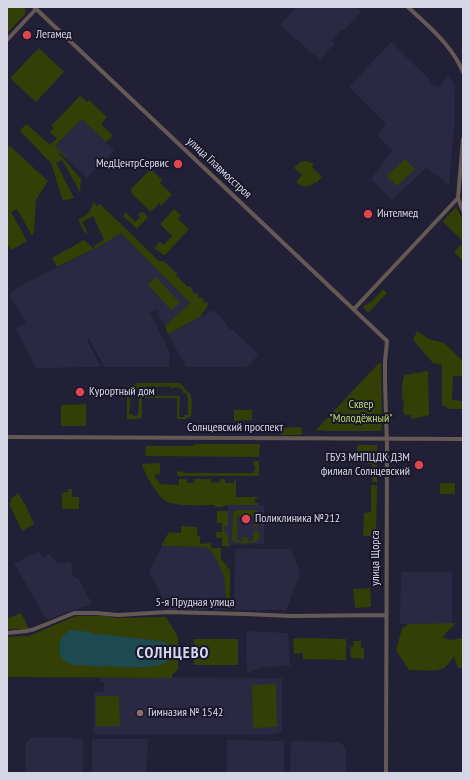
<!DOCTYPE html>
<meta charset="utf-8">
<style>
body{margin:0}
#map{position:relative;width:470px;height:780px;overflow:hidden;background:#222036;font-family:"PT Sans Narrow",sans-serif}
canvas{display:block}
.frame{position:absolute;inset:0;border:8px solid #d6d5e4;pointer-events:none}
</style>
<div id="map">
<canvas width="470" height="780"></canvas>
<div class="frame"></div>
</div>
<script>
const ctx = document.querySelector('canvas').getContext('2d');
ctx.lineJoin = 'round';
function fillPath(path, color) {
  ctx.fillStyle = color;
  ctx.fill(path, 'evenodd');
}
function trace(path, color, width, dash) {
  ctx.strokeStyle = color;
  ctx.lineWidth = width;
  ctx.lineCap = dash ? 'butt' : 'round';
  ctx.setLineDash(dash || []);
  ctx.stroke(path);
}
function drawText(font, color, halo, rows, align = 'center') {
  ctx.font = font + ' "PT Sans Narrow",sans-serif';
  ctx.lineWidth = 4;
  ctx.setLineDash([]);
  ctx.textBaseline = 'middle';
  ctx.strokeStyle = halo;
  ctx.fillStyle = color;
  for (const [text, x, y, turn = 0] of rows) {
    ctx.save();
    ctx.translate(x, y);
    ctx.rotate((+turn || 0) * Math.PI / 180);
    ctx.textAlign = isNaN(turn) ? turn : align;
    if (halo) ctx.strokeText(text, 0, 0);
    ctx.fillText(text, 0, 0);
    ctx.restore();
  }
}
fillPath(new Path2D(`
 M297 7H356L361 12 344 30H341L332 41 334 44 320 60 280 25Z
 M391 42 430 80 429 81 434 85H435L438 87 448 76 454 83 455 90 454 114 455 115 449 185 427 168H426L392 200 371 179 393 150 378 137V135L386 124 349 87Z
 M82 119 114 150 87 178 55 147Z
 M120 232 190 303 165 326 156 310 150 313 166 345 170 355 169 367H104L89 338 87 340 101 367 36 368 15 328 23 324 24 325 26 323 18 307 16 306 9 294 26 283 46 272 47 273 95 249Z
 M214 310 231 330H233L259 355 246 367H186L168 334Z
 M228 505H264V544L229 545 228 534H225L224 526H228Z
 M162 546 206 547 213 553 224 575 227 610H169L149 572Z
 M235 549H291L300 573 286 611 282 610H234Z
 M38 552H39L42 558 49 554 51 557 55 559 58 563 70 562 72 566V574L74 577 78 578 92 604 73 610 48 620 46 619 14 563Z
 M401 572H452V624H400Z
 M249 631 288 633 290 666 261 667 247 674 246 634Z
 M101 677 282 678V730L277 734H94V692L105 691 104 682H101Z
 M31 738H74L83 739V773H25L26 743Z
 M92 739H148L146 773H92Z
 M227 740 284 741V773H227Z
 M291 741 339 742 344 746 346 752V773H290Z`), '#2b2844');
fillPath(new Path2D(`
 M7 7H24L26 11 25 14 7 33Z
 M39 48 64 72 36 102 11 79V77Z
 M80 96 87 102 89 100 107 117 101 124 113 136 106 142 82 119 55 146 72 163 57 151 81 179 80 192 62 160 56 163 74 198 63 201 51 163 20 131 25 125H28L50 145 57 138 50 132 54 128 51 126Z
 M10 146 48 181 36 200 34 232 32 236 17 209 11 212 27 241 11 250 7 243V148Z
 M405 159 415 169 397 186 387 176Z
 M304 161 309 162 314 164 312 167 322 177 316 183 315 182C309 188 302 188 296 182L302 175 294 168 299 163Z
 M151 169 162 180 160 183 172 194 161 206 159 203 153 210 150 211 131 193V189Z
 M93 202 97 206 100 204 159 261H163L177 273 176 275 188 287 189 286 192 288 191 289 195 294 197 293 198 294 197 296 200 298 201 297 204 299 203 301 205 303 206 302 208 303 207 307 200 317 168 334 165 326 190 303 121 233 95 249 94 246 104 240 93 216 82 222 88 234H87L86 232 85 233 78 220C86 216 92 211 93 202Z
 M456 207 463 220V261L454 252 463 242 459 237 444 223 443 221Z
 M174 209 181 215 178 219 189 229 166 254 163 255 154 248 160 242 164 245 172 236 160 224Z
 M142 211 148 217 137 229 123 216 126 212 135 222 140 217 138 215Z
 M84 240 94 249 57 267 52 258Z
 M156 277 180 303 171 310 148 285Z
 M383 289 387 293 368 313 363 307 365 305 371 302Z
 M417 331 429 339 444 343 463 361V376H453L452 400 463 401V409H450L442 405V365L433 363 413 340Z
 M381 363 382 429 380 431H327L316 430 378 364Z
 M428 371 429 415 412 419 410 415H405V413H403L404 401 402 398V385L404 375Z
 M136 383H180L191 395 192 406 191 416C187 420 183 419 177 419V398H142V417L139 419H127V394ZM148 386 150 387 155 386 156 387H161L163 386 165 387 170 386V388L179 387V389H182L183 393H187V398H188V415H184V417H179L180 397 179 396 139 395 138 415 133 416V414H129L130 405H131L130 399H129L130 395H133L134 390H138L139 387 146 388V387Z
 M86 404V426H61V405Z
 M234 410H252V420L234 421Z
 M301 427 303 432 300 435H281L280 428Z
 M194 444H260L259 457 145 456 146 446H193Z
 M357 445H377V482H372V464H368V462H373V455H357Z
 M253 461H259V476H179L177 475V471L183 472 184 473H254L255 465H253Z
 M160 463V474L154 475 157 480 159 481V484L179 485V479H186L188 483H194V479H211V482L219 483 220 479H225V483H234V479H236V497H258V498L255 499V503H258V505H228L222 507H215V505C201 505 181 507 168 502 158 499 145 474 142 464Z
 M440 483H455V494H440Z
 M371 485H377L376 536H363L364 513 371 512Z
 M68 489H72V497H79V509H62V493L68 492Z
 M18 493 26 506 34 524 22 531 9 503 11 502V499Z
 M236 510H256L258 513 259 524 257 526 254 527V516H248V519H243V516H237V526H238V530L237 531V541H242L243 537 248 538V541H253L254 530 259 531C259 534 260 538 257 541 255 543 241 544 238 543 234 542 234 542 232 539L233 513Z
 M217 511H228V526H224L225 533 228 534 229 544 230 546H222V538H216V532H222V523H217Z
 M181 526 197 527V535L200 536V544L211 543V548H221V559L230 570V610H227L224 575 213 553 206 547 162 546V544L169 532 181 533Z
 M370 588 371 607 355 608 353 589Z
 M21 613 29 629H7V619Z
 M76 616H106L118 618 166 617 178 637V670L172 674V678L7 677V637L29 636Z
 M456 623 442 637 451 640 462 638 463 668H458L454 656C451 660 448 665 444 668 438 672 417 670 409 670L396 650 402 629 408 624Z
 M303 638 346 639V660L303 659V653L294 654 293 639 303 638V640Z
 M194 639H238V665H194Z
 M354 641H361V648H364V659L351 658 350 647H353Z
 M276 684 277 727 253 728 252 685Z
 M96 696H119L120 726H96Z`), '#333f04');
fillPath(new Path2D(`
 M71 630 91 632V634L99 635V634L160 641C167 643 169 643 170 651L168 652 167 656 168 658 167 662C157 669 127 667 114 667V666H106V667L86 666 85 665H78L77 666C72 664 66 663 62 658 56 649 60 633 71 630Z`), '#1d4950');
trace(new Path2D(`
 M34 7 387 341 385 362V381L387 446 386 773
 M408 7C429 27 452 45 463 72
 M7 40 36 9
 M463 139 458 198 463 211
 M354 309 458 198
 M7 437 463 439
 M7 633 26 631 32 630 74 613H96L118 615 167 612 245 614 291 616 386 615`), '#655954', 4);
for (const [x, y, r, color] of [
 [27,35,5,"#e0444e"],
 [178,164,5,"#e0444e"],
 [368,214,5,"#e0444e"],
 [80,392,5,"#e0444e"],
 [419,465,5,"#e0444e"],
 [246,519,5,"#e0444e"],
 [140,713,4,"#8d6e63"]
]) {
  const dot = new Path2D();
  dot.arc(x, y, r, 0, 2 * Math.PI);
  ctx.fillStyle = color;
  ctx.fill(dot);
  trace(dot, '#19172b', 1.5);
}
drawText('12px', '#d6d5e4', '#19172b', [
 ["Легамед",36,35],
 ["МедЦентрСервис",169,164,"right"],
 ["Интелмед",377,214],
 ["Курортный дом",89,392],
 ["ГБУЗ МНПЦДК ДЗМ",410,458,"right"],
 ["филиал Солнцевский",410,472,"right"],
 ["Поликлиника №212",255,519],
 ["Гимназия № 1542",148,713]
], 'left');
drawText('12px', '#d6d5e4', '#19172b', [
 ["улица Главмосстроя",219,168,43],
 ["Солнцевский проспект",235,428],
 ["улица Щорса",376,558,-90],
 ["5-я Прудная улица",195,603]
]);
drawText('12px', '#bedb5e', '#19172b', [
 ["Сквер",361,405],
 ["\"Молодёжный\"",361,419]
]);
ctx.letterSpacing = '1px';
drawText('bold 16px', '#d6d5f2', '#19172b', [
 ["СОЛНЦЕВО",173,653]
]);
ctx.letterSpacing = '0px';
</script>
